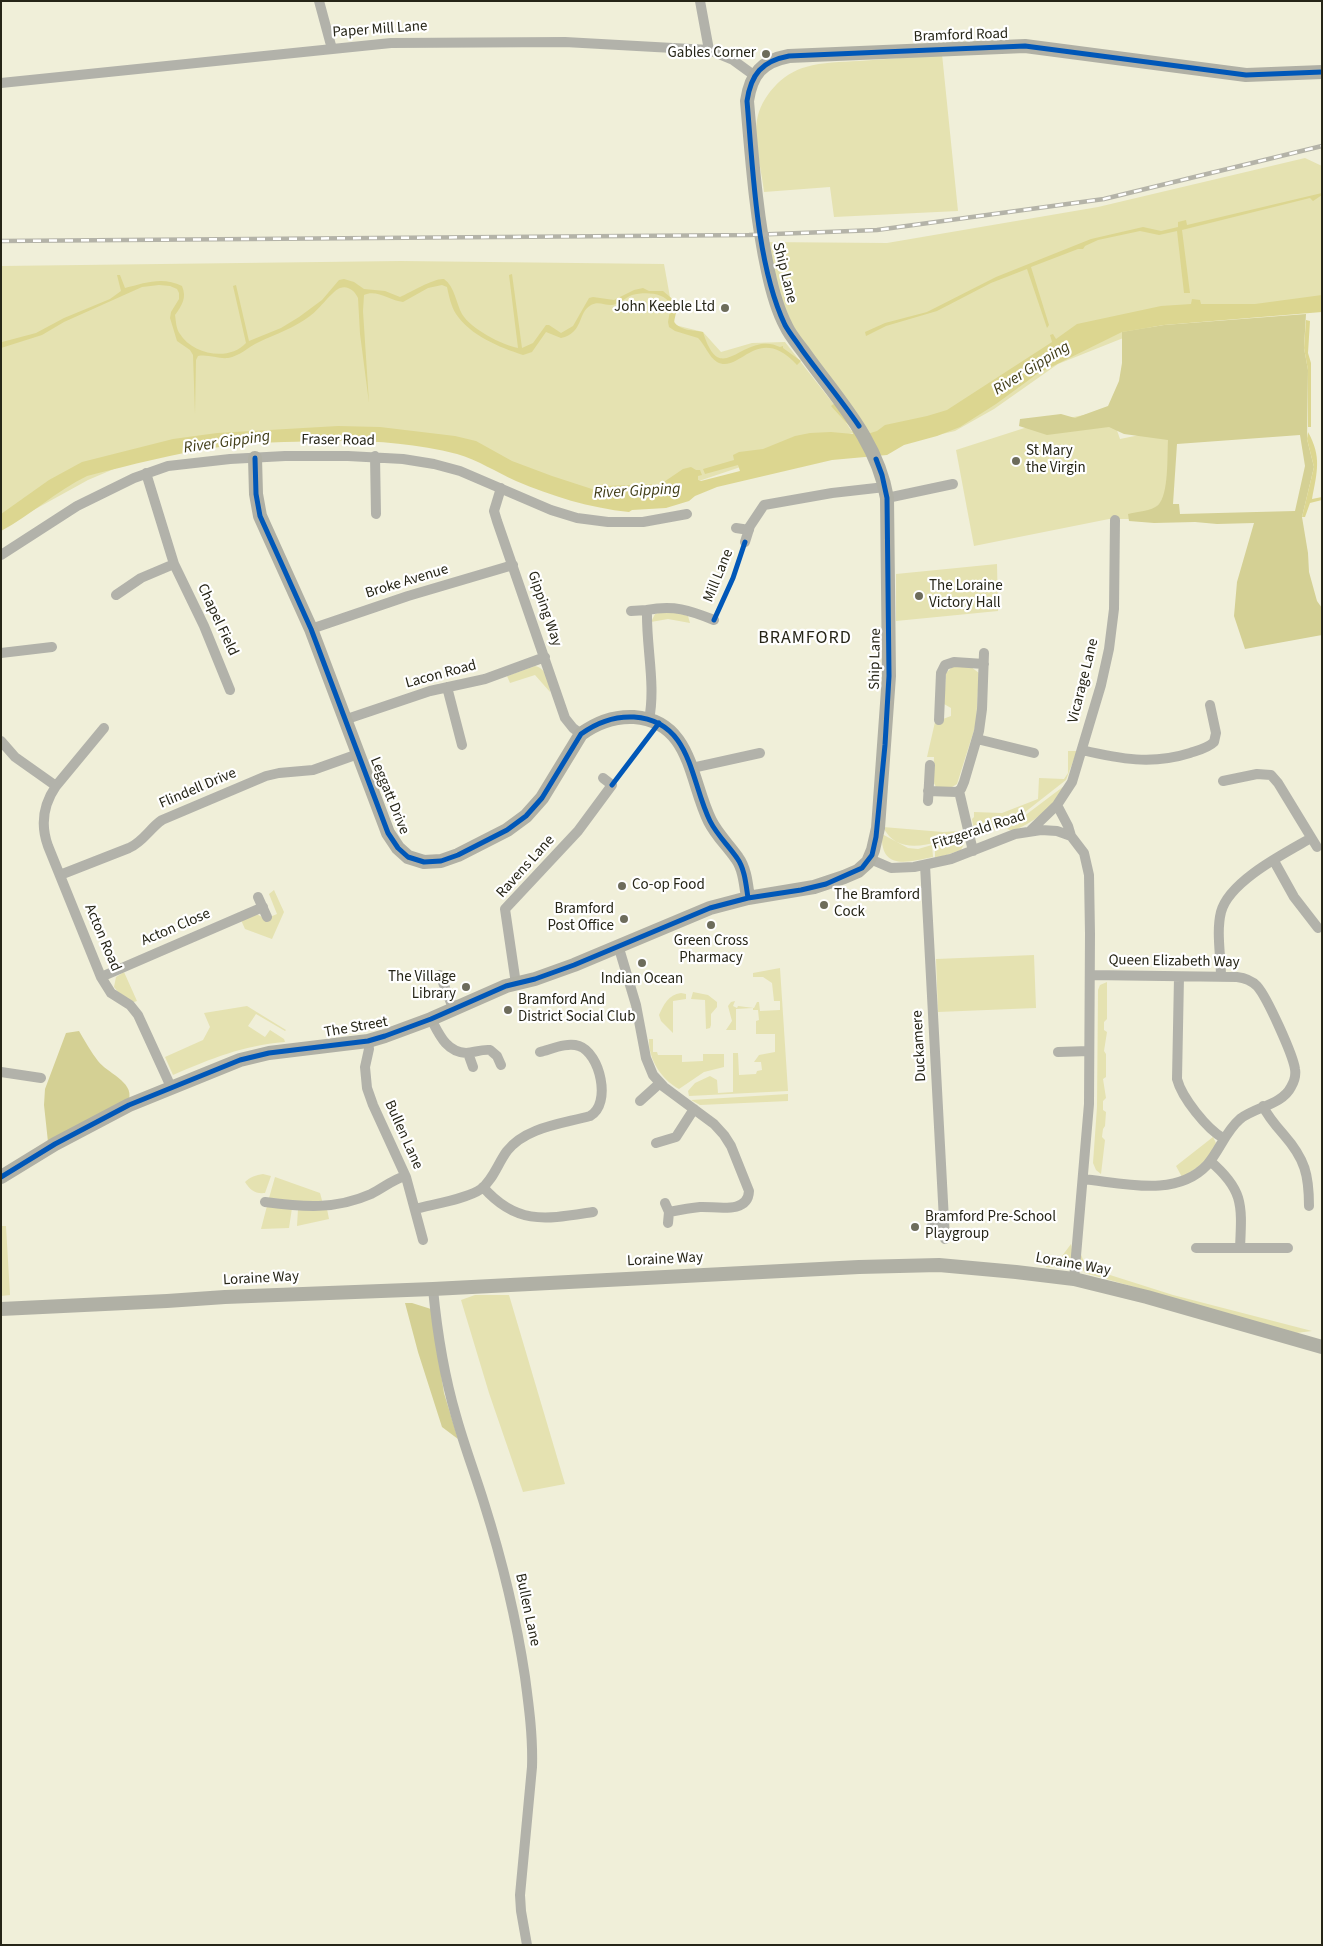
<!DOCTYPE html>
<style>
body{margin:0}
#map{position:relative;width:1323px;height:1946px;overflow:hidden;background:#f0efd9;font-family:"Source Sans 3",sans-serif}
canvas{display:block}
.frame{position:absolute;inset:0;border:2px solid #262517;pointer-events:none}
</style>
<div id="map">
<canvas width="1323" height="1946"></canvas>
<div class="frame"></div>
</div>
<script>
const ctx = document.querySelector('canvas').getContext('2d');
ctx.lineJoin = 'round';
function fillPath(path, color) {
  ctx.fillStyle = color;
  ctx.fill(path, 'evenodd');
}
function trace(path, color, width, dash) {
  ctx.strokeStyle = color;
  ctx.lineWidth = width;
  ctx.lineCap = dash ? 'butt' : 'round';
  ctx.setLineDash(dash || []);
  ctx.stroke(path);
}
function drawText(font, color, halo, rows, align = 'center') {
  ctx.font = font + ' "Source Sans 3",sans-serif';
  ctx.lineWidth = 4.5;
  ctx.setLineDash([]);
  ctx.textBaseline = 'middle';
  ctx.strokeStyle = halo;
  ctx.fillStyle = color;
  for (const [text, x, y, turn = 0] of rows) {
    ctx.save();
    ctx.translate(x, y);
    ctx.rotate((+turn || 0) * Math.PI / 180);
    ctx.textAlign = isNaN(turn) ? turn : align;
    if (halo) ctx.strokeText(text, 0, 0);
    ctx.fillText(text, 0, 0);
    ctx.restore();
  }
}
fillPath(new Path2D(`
 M942 54 958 211 834 217 830 187 764 192C762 170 753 143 757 120 761 97 782 73 806 67 823 62 841 62 859 61 887 59 915 57 942 54Z
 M1305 158 1322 166V308L1181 315 1058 364 994 409 955 431 878 449 783 317 762 242 887 243 1098 207Z
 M401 261 664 264 675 325 703 332 721 352 752 343 785 342 832 402 853 433 791 450 681 487 579 492 459 446 327 434 161 449 88 480 21 517 1 525V266Z
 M1110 410 1120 439 1169 429 1168 495 1144 519H1109L974 546 956 450 1037 424Z
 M997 564 998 611 896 621V574Z
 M669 610 688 616 690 623 668 619 651 622 655 614Z
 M535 666C546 668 550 682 550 692L535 675 510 683 507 676Z
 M952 667H971L979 673 976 724 957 784 952 787H936L933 781 934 757H927L935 722 951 716V708L944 704 946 673Z
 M1068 751H1077L1066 780 1006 827 997 830 974 831 972 819 974 817V812L1002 813 1038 799 1039 778 1064 779 1068 773Z
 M1068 783C1052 807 1040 819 1013 831L1007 829Z
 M883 827 943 832 961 831 962 834C937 842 899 859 883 827Z
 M882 834 908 848 918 849 932 845 933 857C908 862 880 871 882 834Z
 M965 836V842L961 850 935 859V848L938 844Z
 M274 890 284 912 272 939 245 929 241 920 257 914 265 919 277 914 269 894Z
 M1034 955 1036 1008 938 1012 936 959Z
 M780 968 788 1091 689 1096 688 1091 695 1083 710 1076 717 1080 718 1093 733 1092V1053H738L739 1075 756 1074 757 1071 762 1070 761 1062H754L759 1055 775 1052V1034H756V1021L759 1020 758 1010H753V1008L736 1009V1030H726L732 1021 728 1006 731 1002 735 1001 733 1006 737 1008 738 1006 754 1008 757 1002H759L760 1011 780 1010V1001H774L772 983 763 977H753V973Z
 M124 972 137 1001 134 1002 118 992 114 987 116 977Z
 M1107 982V1019L1104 1022V1030L1107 1032 1104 1051 1106 1054V1077L1103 1079 1106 1098 1103 1101V1110L1106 1112 1105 1126 1103 1129 1102 1137 1105 1140 1101 1174 1096 1170 1093 1163 1097 1107 1098 990 1100 985Z
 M693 992 708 995 717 1002V1007L711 1014V1025L710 1028 706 1029 705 1000 691 999Z
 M681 993 686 994V999L673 1001V1033L661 1021 659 1015C664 1004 668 995 681 993Z
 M247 1006 286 1030 285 1031 256 1014 248 1026 265 1037 270 1030 284 1039 285 1042C241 1046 213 1058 173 1075L165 1057 203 1040 210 1027 204 1013Z
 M649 1039H653V1052H657L658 1055H682V1062L703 1061V1054H724V1067L704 1072 679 1089C662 1080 648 1059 649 1039Z
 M788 1094V1101L700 1105 691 1100Z
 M1213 1137 1216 1143C1211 1159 1196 1169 1182 1177L1176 1166Z
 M263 1174 271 1176 265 1193C255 1194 250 1190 245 1182 250 1177 256 1175 263 1174Z
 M275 1177 320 1193 323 1204 269 1198Z
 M267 1206 292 1208 289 1228 261 1229Z
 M298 1209H327L329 1219 297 1226Z
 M1 1226H6L10 1295 1 1296Z
 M1071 1244C1076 1262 1063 1269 1046 1267V1262L1062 1256Z
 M1080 1252 1086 1267 1088 1268 1173 1295 1312 1331 1296 1333 1085 1273 1080 1266Z
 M475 1295H509L565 1484 523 1492 489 1393 461 1300Z`), '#e5e2b1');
fillPath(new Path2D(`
 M1306 314 1304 348 1308 370 1307 439 1314 467 1302 517 1308 553 1309 572 1317 601 1322 608V635L1245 649 1234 616 1237 582 1254 523 1217 524 1195 522 1154 523 1129 521 1128 514C1136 512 1152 511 1158 505 1169 495 1167 455 1168 440L1124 434 1109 427 1047 435 1019 426 1020 419 1061 414 1075 418 1108 406 1119 381 1122 363V332L1164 325ZM1300 435 1305 466 1295 511 1180 514 1179 504H1173L1177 444Z
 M79 1031C85 1041 91 1052 98 1061 106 1072 134 1082 129 1099L48 1142 44 1105 45 1089 66 1033Z
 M405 1303H412L431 1309 444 1393 458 1439 442 1427 418 1352Z`), '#d4d094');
fillPath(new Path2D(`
 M1322 193V195L1313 201 1310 198 1182 230 1190 293H1184L1177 231 1159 235 1140 231 1098 240 1085 246 1083 249H1078L1031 267 1049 325 1047 328 1027 269 991 283 937 311 886 326 866 336 865 332 885 323 927 312 996 277 1091 239 1143 227 1161 231 1178 227V222L1186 220 1187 225Z
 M512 274 522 348 533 343 546 325H549L561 333 573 326 589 298 593 297 614 300 634 290 643 288 649 291H663L676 302 677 308 674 322C681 331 692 330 703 332 718 380 733 349 761 344 768 343 774 344 780 347L783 346V348L801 361 797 365C757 322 740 375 717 362 709 357 705 345 698 338L675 331 669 327 668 322 671 305C664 292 645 292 632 295 625 298 618 305 611 305 604 305 598 301 591 305 577 313 584 333 561 338L546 332 532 352 523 355C499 347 471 336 456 314 451 306 449 296 447 287L442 285 428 288 403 302C390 301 377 289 364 295L363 311 369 403 360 334 358 298C355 291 348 285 340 288 332 291 320 309 310 316 294 328 276 334 259 342 248 347 240 356 228 358 218 359 208 354 198 356L196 360 195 414 193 355 190 350 177 341 170 318 171 312 179 299V293L177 289 170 286 159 285 142 287 64 322 42 335 1 348 2 342 36 333 64 318 110 299 121 291 117 275H120L125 288C144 283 163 276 182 286 187 298 182 305 175 315 176 321 176 329 180 334 192 354 229 362 246 343L233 286 236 285 249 341 281 328 299 317 322 300 339 280 344 279 354 282 364 289 385 291 400 297C411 292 434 278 444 279 455 287 456 303 462 314 471 329 502 345 518 348L509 275Z
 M1322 295V312L1164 325 1122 332 1037 374 996 404 960 427 937 436 904 445 887 455 832 460 717 487 695 496 689 501 666 508 632 510 629 512C590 508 551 496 516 481 496 472 478 460 457 454 413 443 368 440 322 441 288 442 254 442 220 447 175 453 131 465 87 476 56 491 31 515 1 531V514L49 480 82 462 173 439 217 433 338 426 380 427 455 436 476 441 512 461 552 476 595 490 618 493 646 492 655 488 683 469 691 467 696 470H700L702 475 698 476V480L701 481 740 471 738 465 705 474 703 469 734 460 733 455 739 452 763 449 795 436 810 433 831 432 853 434 851 428 831 406 835 403 864 435 877 431 885 425 927 416 947 410 1052 342 1050 335 1053 334 1056 339 1077 324 1161 306 1191 304 1192 299 1200 300 1201 304H1255Z
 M1306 320 1310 321 1308 353 1311 363V427H1308V370L1304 348Z
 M1308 432C1322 457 1317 472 1312 499L1322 497V500L1310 503 1305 517H1302L1314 467 1307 439Z`), '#dcd690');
trace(new Path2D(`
 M603 494 661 492`), '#dcd690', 16);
trace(new Path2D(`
 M319 1 332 49
 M700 1 709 50
 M1 83 391 43 565 42 709 50 733 60 755 76
 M375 456 376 514
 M146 473 174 564 204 626 230 690
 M501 488 494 511 497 521 565 718 573 728 581 734
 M887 498 953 484
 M736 528 749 530
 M745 542 750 526 764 505 832 493 885 487
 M1 555 77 506 134 478 168 466 230 459 285 456H348L403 459 434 464 460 471 551 510 577 518 608 522H643L687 514
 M116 595 141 578 174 564
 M631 611 647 610
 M311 629 408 596 513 565
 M1 653 52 647
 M447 687 462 745
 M344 720 430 691 485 679 545 657
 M649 720C656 684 646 647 647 610 674 605 689 610 714 620
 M939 720 941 673 945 665 954 662 984 664
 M977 739 1034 753
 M1 741 15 757 56 786C43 805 40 824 48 846L101 977 111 993 130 1005 138 1015 171 1087
 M1082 750C1120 759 1152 765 1190 753 1199 750 1208 748 1214 742L1216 733 1210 705
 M692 768 760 753
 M1223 781 1257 774 1271 775 1278 783 1317 847
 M56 786 104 728
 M928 791 957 792 961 789 964 782 979 731 982 709 984 653
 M959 791 973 851
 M928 801 930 765
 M1057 805 1068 826 1071 836
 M1031 830 1057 805 1072 782 1101 685 1109 649 1114 609 1115 520
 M870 859 891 868 914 867 951 859 1015 834 1041 830 1057 831 1071 836 1084 853 1089 875 1090 934 1089 1104 1074 1279
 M1274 861 1294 897 1318 928
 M925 865 945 1239
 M60 875 129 848C143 842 150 828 162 820L266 776 279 773 313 770 358 754
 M258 897 267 917
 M618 945 636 1005 646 1058 653 1075 664 1087 714 1124 724 1135 731 1146 749 1191C748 1215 715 1206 700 1207 689 1208 679 1210 669 1212
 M440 975 453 1008
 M101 977 263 907
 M1179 977 1177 1079C1182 1098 1207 1129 1223 1138
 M1221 977C1221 956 1216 932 1221 912 1229 881 1285 853 1311 838
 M516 984 505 909 578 831 612 785 603 778
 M431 1019C439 1034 446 1052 466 1053 474 1053 481 1049 490 1050L497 1056 501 1065
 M368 1041 369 1049 365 1067 367 1088 373 1105 406 1177 423 1240
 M1058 1052 1089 1051
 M468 1053 473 1067
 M1 1072 41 1078
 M640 1101 660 1083
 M1263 1106C1268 1117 1276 1126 1284 1135 1305 1159 1309 1175 1309 1206
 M656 1143 676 1137 694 1109
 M1210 1161C1244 1190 1242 1205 1240 1248
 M1083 1179C1123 1183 1176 1198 1207 1165 1220 1150 1225 1132 1240 1119 1255 1107 1282 1105 1291 1087 1294 1082 1296 1075 1295 1069 1293 1055 1267 997 1257 986 1251 980 1245 978 1237 977L1090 975
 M483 1187C517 1226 547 1219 593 1212
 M265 1202C303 1207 335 1210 371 1194 383 1188 392 1180 405 1176
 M665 1203 669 1212 668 1223
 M415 1209C433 1204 467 1199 481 1189 493 1180 498 1163 507 1151 526 1127 562 1124 590 1116 612 1104 600 1053 579 1046 567 1042 552 1049 540 1052
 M931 1227 944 1226
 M1196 1248H1288
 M433 1289C437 1331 444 1375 456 1416 464 1445 475 1474 484 1503 502 1560 516 1617 525 1677 529 1707 533 1737 532 1767L520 1895 521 1911 527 1945`), '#b2b2aa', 10);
trace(new Path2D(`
 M255 458 256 494 260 516 311 629 388 833 398 848 408 857 424 862 441 861 458 855 507 830 526 816 542 798 581 734C596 723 615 716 634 717 692 721 690 781 710 821 717 835 728 845 737 858 745 869 746 885 748 898
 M1 1177 55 1144 129 1105 240 1060 269 1053 368 1041 385 1036 431 1019 506 986 535 979 574 965 710 908 748 898 814 887 844 877 858 871 868 862 873 850 878 828 889 676 887 498C877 439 836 398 803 351 797 343 790 335 786 326 777 309 772 290 768 271 756 216 752 158 747 101 751 74 762 61 789 56L1025 46 1246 75 1322 72
 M1 1309 167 1301 225 1297 433 1289 859 1267 939 1265 1016 1272 1074 1279 1147 1297 1322 1347`), '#b0b0a5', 14);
const rail = new Path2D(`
 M1 241 749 235 877 230 1104 199 1322 146`);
trace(rail, '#b4b3a8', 4.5);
trace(rail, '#fff', 2.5, [8]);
trace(new Path2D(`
 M859 426C841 400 821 376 802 350 797 342 790 334 785 325 756 264 753 169 747 101 751 74 762 61 789 56L1025 46 1246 75 1322 72
 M255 458 256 494 260 516 311 629 388 833 398 848 408 857 424 862 441 861 458 855 507 830 526 816 542 798 581 734C596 723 615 716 634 717 692 721 690 781 710 821 717 835 728 845 737 858 745 869 746 885 748 898
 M714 620 733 578 745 542
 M612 785 659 723
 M1 1177 55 1144 129 1105 240 1060 269 1053 368 1041 385 1036 431 1019 506 986 535 979 574 965 710 908 748 898 801 890 826 884 862 868 872 855 876 837 885 745 889 676 887 498 882 475 876 459`), '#0057b8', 5);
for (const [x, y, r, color] of [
 [766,54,5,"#6d6c5b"],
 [725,308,5,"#6d6c5b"],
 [1016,461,5,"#6d6c5b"],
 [919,596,5,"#6d6c5b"],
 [622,886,5,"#6d6c5b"],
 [824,905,5,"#6d6c5b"],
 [624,919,5,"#6d6c5b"],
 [711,925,5,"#6d6c5b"],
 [642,963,5,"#6d6c5b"],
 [466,987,5,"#6d6c5b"],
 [508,1010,5,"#6d6c5b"],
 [915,1227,5,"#6d6c5b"]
]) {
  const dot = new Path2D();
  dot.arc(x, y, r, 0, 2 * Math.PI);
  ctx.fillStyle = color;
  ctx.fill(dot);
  trace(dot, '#fff', 2);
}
drawText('15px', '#262517', '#fff', [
 ["Paper Mill Lane",380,30,-4],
 ["Bramford Road",961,36,-2],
 ["Ship Lane",784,273,76],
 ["Fraser Road",338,441,1],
 ["Mill Lane",719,576,-68],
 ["Broke Avenue",407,582,-17],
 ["Gipping Way",544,609,71],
 ["Chapel Field",217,620,65],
 ["Ship Lane",876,659,-89],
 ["Lacon Road",441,675,-15],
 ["Vicarage Lane",1084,681,-76],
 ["Flindell Drive",198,789,-23],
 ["Leggatt Drive",389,796,68],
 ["Fitzgerald Road",979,831,-18],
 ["Ravens Lane",526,867,-48],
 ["Acton Close",176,928,-23],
 ["Acton Road",102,938,67],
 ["Queen Elizabeth Way",1174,962,1],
 ["The Street",356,1028,-10],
 ["Duckamere",920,1046,-93],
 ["Bullen Lane",403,1135,66],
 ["Loraine Way",665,1260,-3],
 ["Loraine Way",1073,1265,10],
 ["Loraine Way",261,1279,-3],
 ["Bullen Lane",527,1610,78]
]);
drawText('15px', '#262517', '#fff', [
 ["Gables Corner",756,54,"right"],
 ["John Keeble Ltd",715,308,"right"],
 ["St Mary",1026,452],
 ["the Virgin",1026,469],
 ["The Loraine",929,587],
 ["Victory Hall",929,604],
 ["Co-op Food",632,886],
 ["The Bramford",834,896],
 ["Cock",834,913],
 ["Bramford",614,910,"right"],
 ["Post Office",614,927,"right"],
 ["Green Cross",711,942,"center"],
 ["Pharmacy",711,959,"center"],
 ["The Village",456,978,"right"],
 ["Library",456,995,"right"],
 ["Indian Ocean",642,980,"center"],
 ["Bramford And",518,1001],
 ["District Social Club",518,1018],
 ["Bramford Pre-School",925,1218],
 ["Playgroup",925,1235]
], 'left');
drawText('italic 16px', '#413d17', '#fff', [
 ["River Gipping",1032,369,-32],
 ["River Gipping",227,443,-8],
 ["River Gipping",637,492,-3]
]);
ctx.letterSpacing = '1px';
drawText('18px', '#262517', '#fff', [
 ["BRAMFORD",805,639]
]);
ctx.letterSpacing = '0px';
</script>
